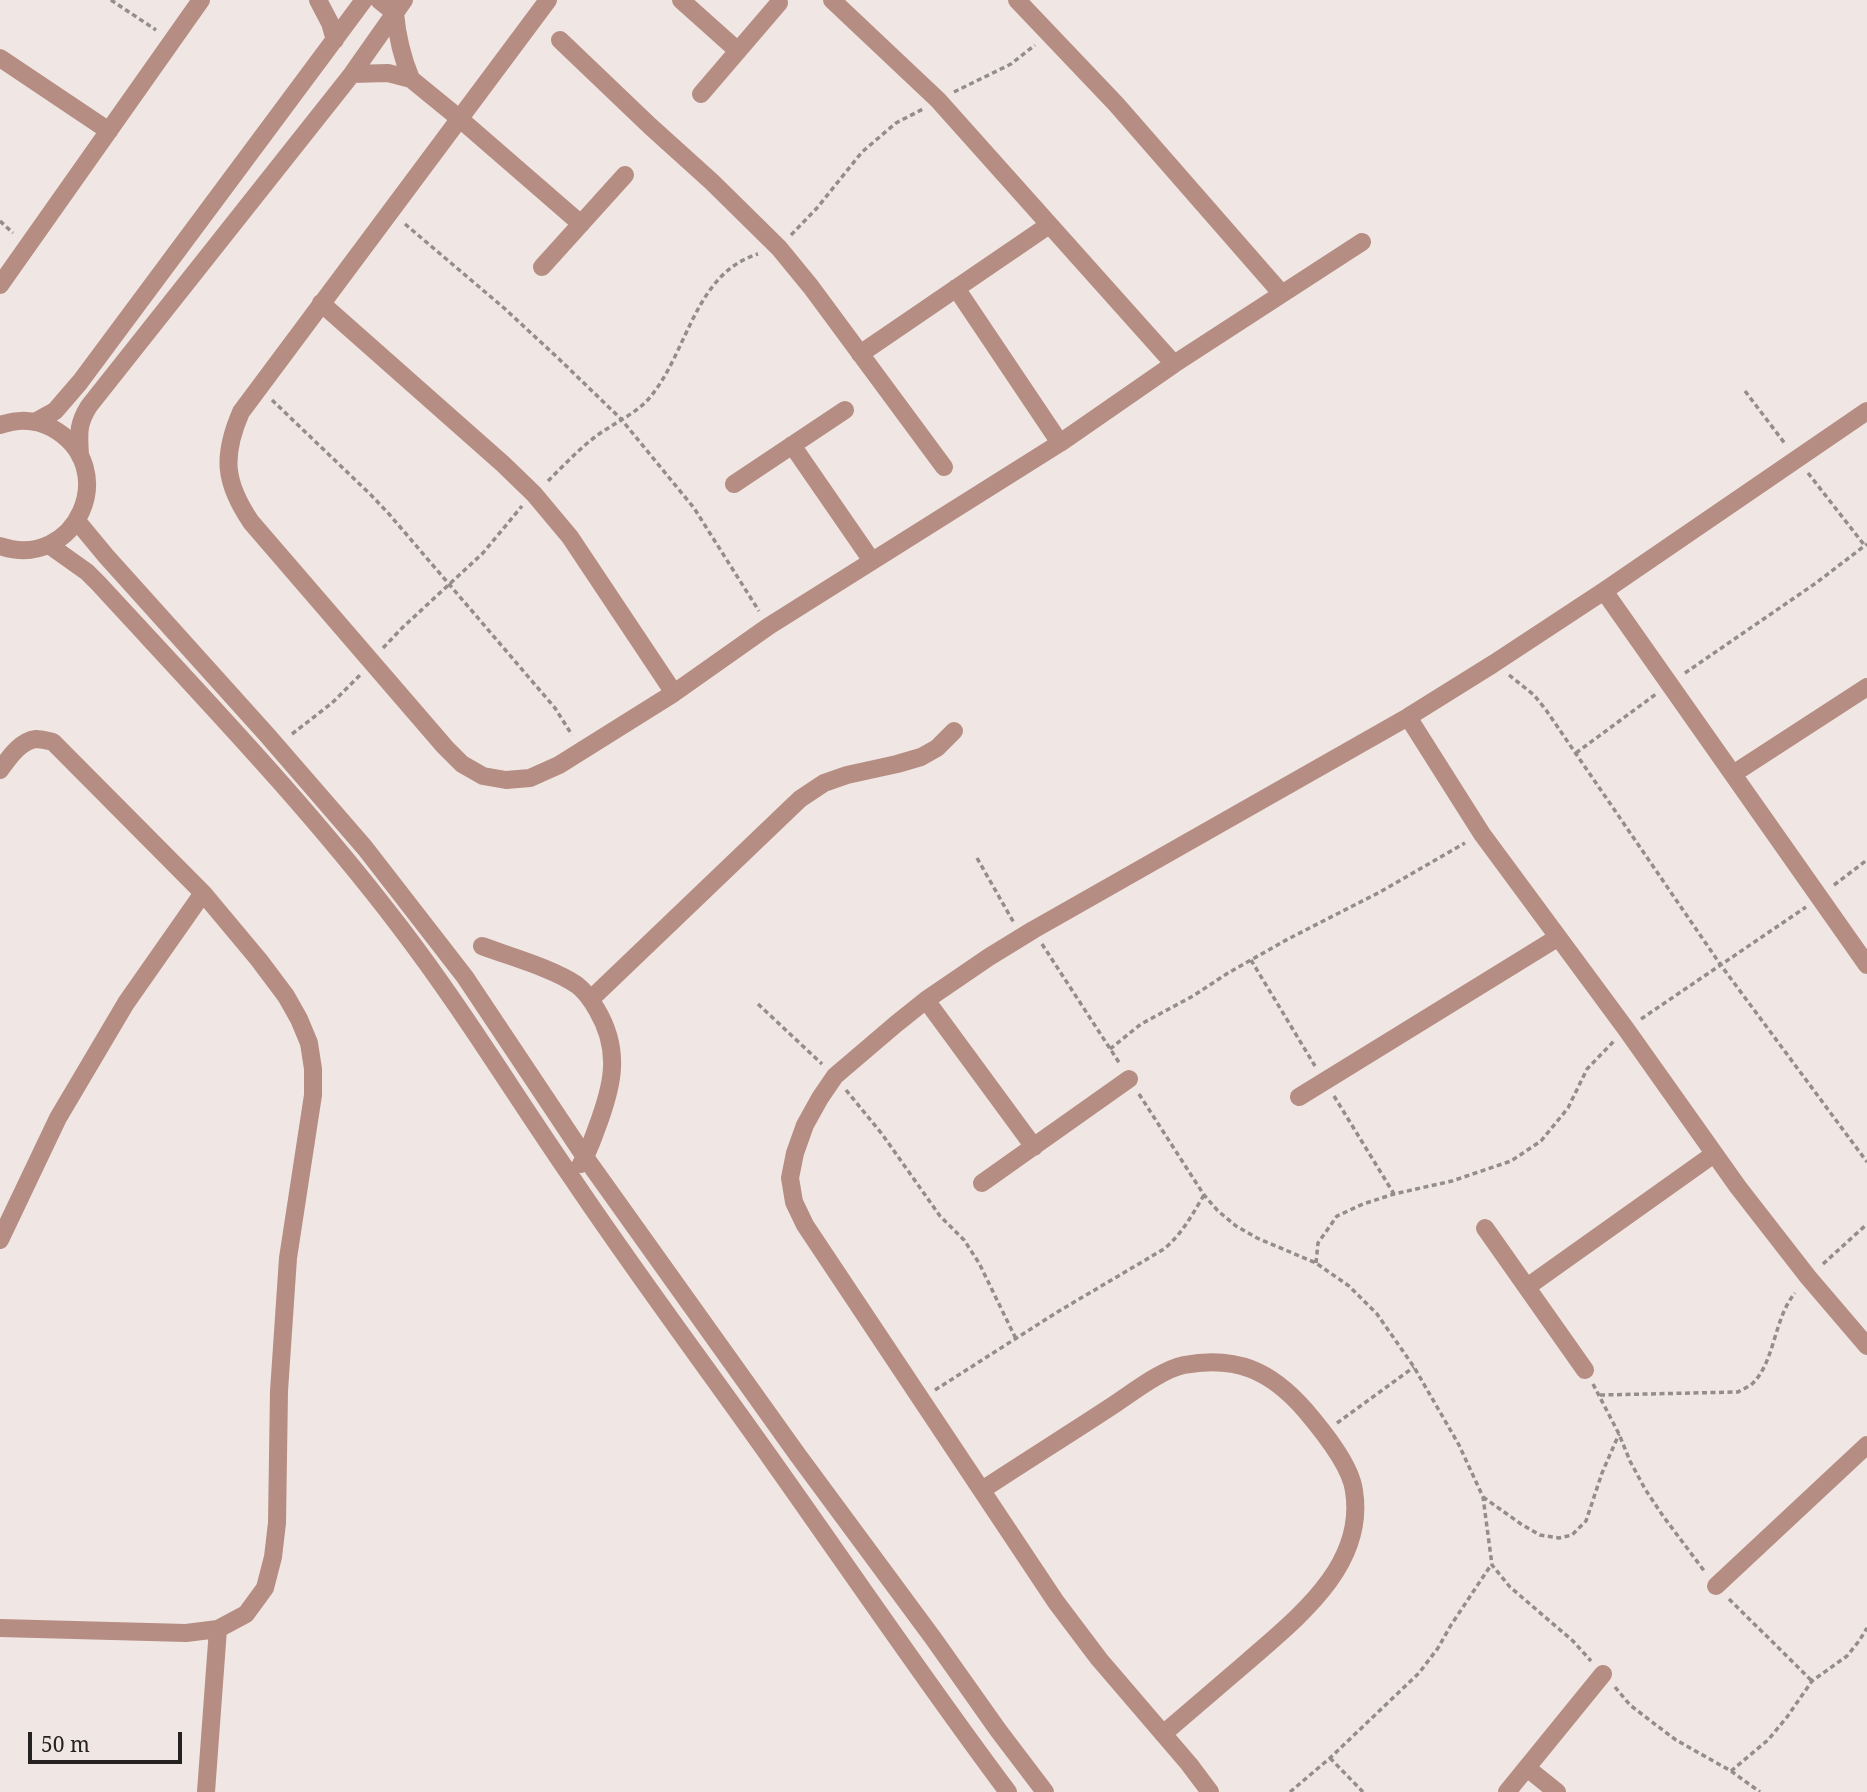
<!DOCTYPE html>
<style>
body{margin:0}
#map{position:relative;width:1867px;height:1792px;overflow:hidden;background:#f0e6e3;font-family:"Noto Serif",serif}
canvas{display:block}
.scale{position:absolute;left:28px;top:1732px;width:154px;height:32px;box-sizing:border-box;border:4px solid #252221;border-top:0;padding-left:9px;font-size:21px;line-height:24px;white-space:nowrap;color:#252221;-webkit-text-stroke:5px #f0e6e3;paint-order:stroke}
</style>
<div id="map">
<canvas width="1867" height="1792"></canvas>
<div class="scale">50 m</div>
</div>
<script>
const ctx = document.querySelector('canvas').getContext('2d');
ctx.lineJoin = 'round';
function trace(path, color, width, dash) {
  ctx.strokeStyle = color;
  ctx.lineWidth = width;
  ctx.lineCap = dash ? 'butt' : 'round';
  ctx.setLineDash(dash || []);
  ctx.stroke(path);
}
trace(new Path2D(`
 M111 0 156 30
 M954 92 1011 64 1035 45
 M0 221 13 233
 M405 224 504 308 559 359 621 419 694 508 759 611
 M791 235 817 208 862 152 896 123 923 109
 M1745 391 1786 445
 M272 400 371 495 389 514 555 708 572 735
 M1808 473 1865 546
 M548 481C563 466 578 450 595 437 613 423 637 414 651 396 688 351 695 273 758 254
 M383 648 402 628 483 553 522 506
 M1685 673 1816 583 1867 544
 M1509 675 1534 695 1546 710 1720 964 1867 1162
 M292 734 332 703 360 675
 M1576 753 1656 694
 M977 858 1014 923
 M1834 885 1867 860
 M1042 944 1120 1064
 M1251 960 1315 1066
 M758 1004 822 1064
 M1641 1019 1806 907
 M1110 1049 1141 1024 1193 996 1228 973 1288 939 1380 892 1465 843
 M846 1090 882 1134 940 1216 964 1240 979 1263 1016 1339
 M1139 1094 1204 1195 1218 1211 1236 1226 1257 1238 1316 1263 1349 1286 1377 1314 1414 1367 1459 1445 1483 1497 1492 1565 1510 1587 1573 1641 1591 1661
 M1334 1096 1394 1194
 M1316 1263 1318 1243 1337 1216 1363 1204 1394 1194 1452 1181 1511 1161 1541 1141 1568 1108 1587 1069 1614 1041
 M1823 1264 1867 1224
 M1593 1384 1619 1434 1630 1461 1645 1489 1663 1516 1705 1572
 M935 1390 1059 1311 1164 1249C1182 1234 1192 1215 1204 1195
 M1600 1395 1738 1392C1743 1389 1749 1387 1753 1383 1775 1361 1774 1318 1795 1293
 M1337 1423 1414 1367
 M1483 1497 1521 1524 1540 1535 1559 1538 1572 1535 1586 1521 1602 1473 1619 1434
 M1729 1599 1812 1681
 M1615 1687 1630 1705 1656 1725 1676 1740 1731 1771 1760 1792
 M1330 1758 1363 1792
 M1731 1771 1768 1740 1787 1717 1812 1681 1847 1656 1859 1641 1867 1628
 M1290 1792 1330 1758 1419 1673 1438 1648 1451 1625 1491 1565`), '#948d8b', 3.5, [5, 3.5]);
trace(new Path2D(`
 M318 0 330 23 335 40
 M379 0 395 13C397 36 402 57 411 79
 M548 0 241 412C222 456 224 482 251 522L445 747 462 764 483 776 506 780 530 778 559 765 674 693 769 626 1060 443 1174 364 1362 242
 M681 0 738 51
 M832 0 938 100 1174 364
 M1017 0 1116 104 1282 294
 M560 40 650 126 712 182 779 248 811 287 944 467
 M0 58 109 131
 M352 74 388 73 411 79 460 119 581 224
 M701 94 779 3
 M542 267 625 175
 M0 285 201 0
 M956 288 1060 443
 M321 303 503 464 534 494 570 537 674 693
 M860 354 1049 225
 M35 422 55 411 80 382 364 0
 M0 425C17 419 36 419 52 428 123 467 76 572 0 546
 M792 445 872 561
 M80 456C79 434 77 425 89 406L352 74 404 0
 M734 484 845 410
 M77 521 106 556 268 736 365 848 465 977 585 1157 797 1454 933 1638 998 1730 1045 1792
 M49 545 87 572 99 584C202 696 308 806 400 927 462 1008 514 1094 572 1178 637 1275 707 1368 774 1463 852 1573 927 1684 1008 1792
 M1604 591 1867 965
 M1408 717 1482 834 1626 1029 1738 1187 1808 1277 1867 1346
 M0 770C9 758 20 741 36 739 41 739 48 741 53 742L203 893 259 960 286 996 299 1019 309 1043 313 1069V1095L288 1258 279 1391 277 1523 273 1557 265 1588 246 1614 218 1629 186 1633 0 1628
 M1733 774 1867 687
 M482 946C511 957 552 968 577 985 586 992 592 1001 597 1010 622 1052 612 1088 596 1130 592 1141 588 1153 581 1164
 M591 999 800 799 824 783 847 775 897 764 921 757 937 748 954 731
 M926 1000 1034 1147
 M1299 1097 1557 938
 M982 1183 1129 1079
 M1485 1228 1585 1370
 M0 1240 58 1118 126 1003 203 893
 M1527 1287 1714 1154
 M982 1490C1026 1461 1071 1433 1115 1404 1133 1392 1163 1369 1184 1365 1236 1355 1271 1371 1305 1410 1322 1430 1351 1465 1354 1491 1366 1566 1297 1618 1247 1662 1219 1686 1191 1710 1163 1734
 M1716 1586 1867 1445
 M1527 1768 1557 1792
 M206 1792 218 1629
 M1210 1792 1189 1764 1099 1659 1056 1602 805 1225 794 1202 790 1178 795 1153 805 1125 820 1098 835 1076 896 1024 926 1000 989 957 1033 930 1408 717 1493 664 1604 591 1867 411
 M1507 1792 1603 1674`), '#b58d82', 18);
</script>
